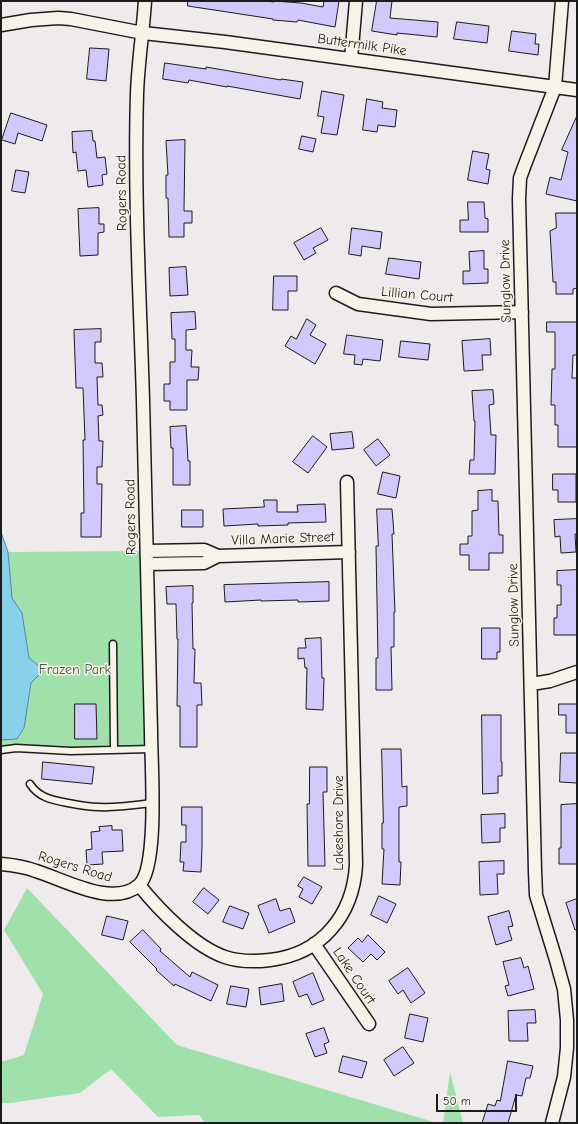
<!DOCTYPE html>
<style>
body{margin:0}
#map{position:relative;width:578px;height:1124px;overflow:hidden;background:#efebec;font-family:"Comic Neue",sans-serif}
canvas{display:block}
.frame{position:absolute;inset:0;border:2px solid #1c1c1c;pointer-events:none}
.scale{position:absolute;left:436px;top:1094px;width:81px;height:18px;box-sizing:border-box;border:2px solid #1c1c1c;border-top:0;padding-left:5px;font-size:12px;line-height:14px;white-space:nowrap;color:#1c1c1c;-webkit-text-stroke:3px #f7f3e8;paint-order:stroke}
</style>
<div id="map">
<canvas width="578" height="1124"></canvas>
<div class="frame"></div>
<div class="scale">50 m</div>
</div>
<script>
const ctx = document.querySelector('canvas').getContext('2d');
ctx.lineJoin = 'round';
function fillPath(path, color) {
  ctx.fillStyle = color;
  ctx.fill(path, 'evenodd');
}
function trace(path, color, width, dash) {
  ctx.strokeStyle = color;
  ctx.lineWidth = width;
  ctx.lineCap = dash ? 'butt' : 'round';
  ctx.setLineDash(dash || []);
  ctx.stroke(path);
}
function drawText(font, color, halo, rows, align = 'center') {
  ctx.font = font + ' "Comic Neue",sans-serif';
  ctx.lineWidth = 3;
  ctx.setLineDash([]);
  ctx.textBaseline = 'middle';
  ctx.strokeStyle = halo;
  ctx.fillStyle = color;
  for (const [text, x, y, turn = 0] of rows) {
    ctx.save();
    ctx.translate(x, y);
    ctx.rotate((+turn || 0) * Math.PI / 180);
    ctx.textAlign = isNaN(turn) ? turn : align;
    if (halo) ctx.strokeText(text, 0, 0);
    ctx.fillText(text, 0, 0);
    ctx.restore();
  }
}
fillPath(new Path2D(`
 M1 532 8 552 147 551 151 749 1 750Z
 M27 888 177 1045 437 1123H205L199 1115 158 1117 111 1069 80 1093 10 1103H1V1062L24 1055 43 994 4 930Z
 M450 1072 463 1123H443Z`), '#a0e1ab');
const water = new Path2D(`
 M1 532 8 552 12 598 22 613 29 658 44 670 31 683 24 728 17 739 1 740Z`);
fillPath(water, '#89d0ea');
trace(water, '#5d8898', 1);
const building = new Path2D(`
 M188 1H265L274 2V1L301 3 323 7 324 1H339L335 27 298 20 297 22 273 20V19L188 6Z
 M377 1H392L390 18 438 22 437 37 397 33V35L372 31Z
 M457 22 489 26 487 43 454 39Z
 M512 31 536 34 535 44H539L538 55 509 51Z
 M90 48 109 49 106 81 87 79Z
 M165 63 206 69V67L281 80V79L303 82 300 99 227 86V87L189 80 188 83 163 79Z
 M322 91 344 95 337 135 321 133 324 117 318 116Z
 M367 99 383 102 382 108 397 110 395 127 378 125 377 132 363 130Z
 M11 113 47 125 42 141 18 133 15 144 2 140Z
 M577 116V201L546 194 550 177 561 180 568 152 562 150Z
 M92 131 93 141H95L97 158 105 157 107 174 102 175 103 185 88 187 86 170 78 171 76 152 73 153 72 132Z
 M302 136 316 139 313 152 299 149Z
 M185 140 184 211H192V223H184V237H169L168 198H166V175H168L166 141Z
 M473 151 489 154 486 169 490 170 488 184 468 180Z
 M16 170 29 172 25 193 12 191Z
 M468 202H484L485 218 488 219V232H460V220H468Z
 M99 208V224H104V232L98 233V255L80 256 78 209Z
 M556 213H577V288L573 289V294H556V282H553L550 231 556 228Z
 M321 228 328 240 313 248 316 253 304 260 294 243Z
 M352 228 382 232 380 249 362 246 361 256 349 254Z
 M484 251V269H488V283L463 284V271H470L469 252Z
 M389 258 421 262 419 279 386 274Z
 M186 267 188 295 170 296 169 268Z
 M274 276H297V291H288V310H273Z
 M195 312 196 329 186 330V350H192L191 367H199L198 380H187V410H170V401H164V384H170V362H175V339H172L171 313Z
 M307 319 316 325 310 335 326 344 315 364 285 346 291 336 296 339Z
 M547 322H577V355H573L572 378H577V447H558V425H555V405H551L552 369H555V332H547Z
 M101 329V342H95V363H102L103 377H97L98 405H102L103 415 98 416 99 441H103L102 467H97V484H102L101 537H81V513H84L83 440H85L83 388H76L74 330Z
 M347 335 383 340 380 361 363 359 362 365 354 364 355 355 344 354Z
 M490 339 491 355H482L483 370 464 371 462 341Z
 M401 341 430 344 428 360 399 357Z
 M493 390 494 404 489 405 491 435H496L495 474H469L470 460H474L475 421H474L472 391Z
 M186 426 188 461H190V485H173V448H171L170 427Z
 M352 432 354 448 332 450 330 434Z
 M313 436 327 447 308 473 293 462Z
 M378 439 390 455 376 466 364 450Z
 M383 472 400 476 396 498 378 494Z
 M553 474H576V502H558V490H553Z
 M492 490V501H498L499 535H503V553H489V570H469V555H460V544H468V536H472V511L478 510V491Z
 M264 500H277V512H298L297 505 325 504 326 522 288 523V525L258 526V524L224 526 223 509 264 507Z
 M377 509H392L394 534H392L395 612H394V647H391L392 690H376V658H378L376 546H378Z
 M182 510H203V527H182Z
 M577 519V534H575L576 552 561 553 560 536 555 537 554 520Z
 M577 570V635H554V618H557V605H561V585H557V571Z
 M329 582V601L298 602V600L261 601V600L225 602 224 585Z
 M193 586V603H192L193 649H195L194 683H201L202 705H197V747H180V706H177L178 639H177L176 604H167L166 587Z
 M482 628H500V652H497V659H482Z
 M321 638 322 678H324L323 710 306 709 307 668H305L304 658 298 659V648H306L305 639Z
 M75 704H96L97 739H75Z
 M559 704H577V733H566V715H559Z
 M482 715H501V762H502V776H498V793L483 794Z
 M382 749H401L402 787 407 786V806L399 807V862H401L400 885 382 884 384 849H382V823H383Z
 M561 753H577V783L560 782Z
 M43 762 94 767 92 784 42 779Z
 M310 767H327V792H323L325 866H308L307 804H309Z
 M577 804V864H559V848H561V805Z
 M182 807H202V847L201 872 183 871 184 862H180L181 842H186V825H182Z
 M505 814V828H500V842L482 843 481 815Z
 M112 826V830H122L123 851 102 852 103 864 87 865 86 850 92 849 91 832 100 831 99 827Z
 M504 861V874H497L498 894 480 895 479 862Z
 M304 877 322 887 312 904 299 897 303 889 298 886Z
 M204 888 219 900 208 914 193 902Z
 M379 896 396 904 387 923 371 915Z
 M276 899 280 911 290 908 295 922 269 933 258 906Z
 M577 899V929L575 930 566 903Z
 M230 906 249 913 243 929 223 922Z
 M509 911 513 926 508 927 512 940 496 945 488 917Z
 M107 916 128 921 123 940 102 935Z
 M143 930 161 949 160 951 190 977 192 972 218 985 211 1001 175 984 174 986 156 970 157 969 130 942Z
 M368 935 385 952 377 960 371 954 363 962 348 948 358 938 362 942Z
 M521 958 524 968 528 966 534 989 508 996 505 986 509 985 503 962Z
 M408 968 425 993 411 1003 403 990 398 994 389 981Z
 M313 973 324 1000 312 1005 307 994 299 997 293 982Z
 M282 984 284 1001 261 1005 259 988Z
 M231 986 249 989 246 1007 227 1004Z
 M535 1010 536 1023H527L528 1041H509L508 1011Z
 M410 1014 428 1018 423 1042 405 1038Z
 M324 1028 329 1042 324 1044 327 1053 315 1057 306 1034Z
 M403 1047 414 1063 394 1076 384 1060Z
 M343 1056 367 1062 362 1078 339 1072Z
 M508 1061 533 1066 530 1078H526L522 1096 516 1095 508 1123H482L488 1104 495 1106 497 1100 500 1101Z`);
fillPath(building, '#d1c9fb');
trace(building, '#1c1c1c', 1);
const service = new Path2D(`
 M113 644 114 749
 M1 750 16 748 71 751 151 749
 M30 784C39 798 53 800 68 803 78 805 89 807 99 807 117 808 135 805 152 803`);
const minor = new Path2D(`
 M1 25 31 20 58 18 71 19 143 33 225 42 577 90
 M351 59 356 1
 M336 293 358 304 431 314 522 312
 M147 551 204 550 218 556 349 552
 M147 564 204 563 218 556
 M531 684 550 681 577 672
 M1 864C13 865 25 867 36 871 65 880 113 908 139 885 159 867 151 761 151 732 148 621 146 511 143 400 140 298 134 196 137 94 138 63 143 32 145 1
 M139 885C159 910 195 947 225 957 240 962 254 962 270 960 321 954 353 916 356 865L347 482
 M314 944 369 1024
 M552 1123 564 1077 567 1048V1020L564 989 556 960 536 895 535 871 519 199 520 178 524 167 555 87 562 1`);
trace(service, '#1c1c1c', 9);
trace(minor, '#1c1c1c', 15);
trace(service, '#f7f3e8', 6);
trace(minor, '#f7f3e8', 12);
drawText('14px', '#1c1c1c', '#f7f3e8', [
 ["Buttermilk Pike",362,45,8],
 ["Rogers Road",122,193,-91],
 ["Sunglow Drive",506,281,-91],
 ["Lillian Court",417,295,5],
 ["Rogers Road",131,517,-91],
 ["Villa Marie Street",283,539,-2],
 ["Sunglow Drive",514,605,-91],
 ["Lakeshore Drive",339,823,-90],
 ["Rogers Road",75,867,17],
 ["Lake Court",354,976,56]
]);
drawText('14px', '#445747', '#f7f3e8', [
 ["Frazen Park",75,670]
]);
</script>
